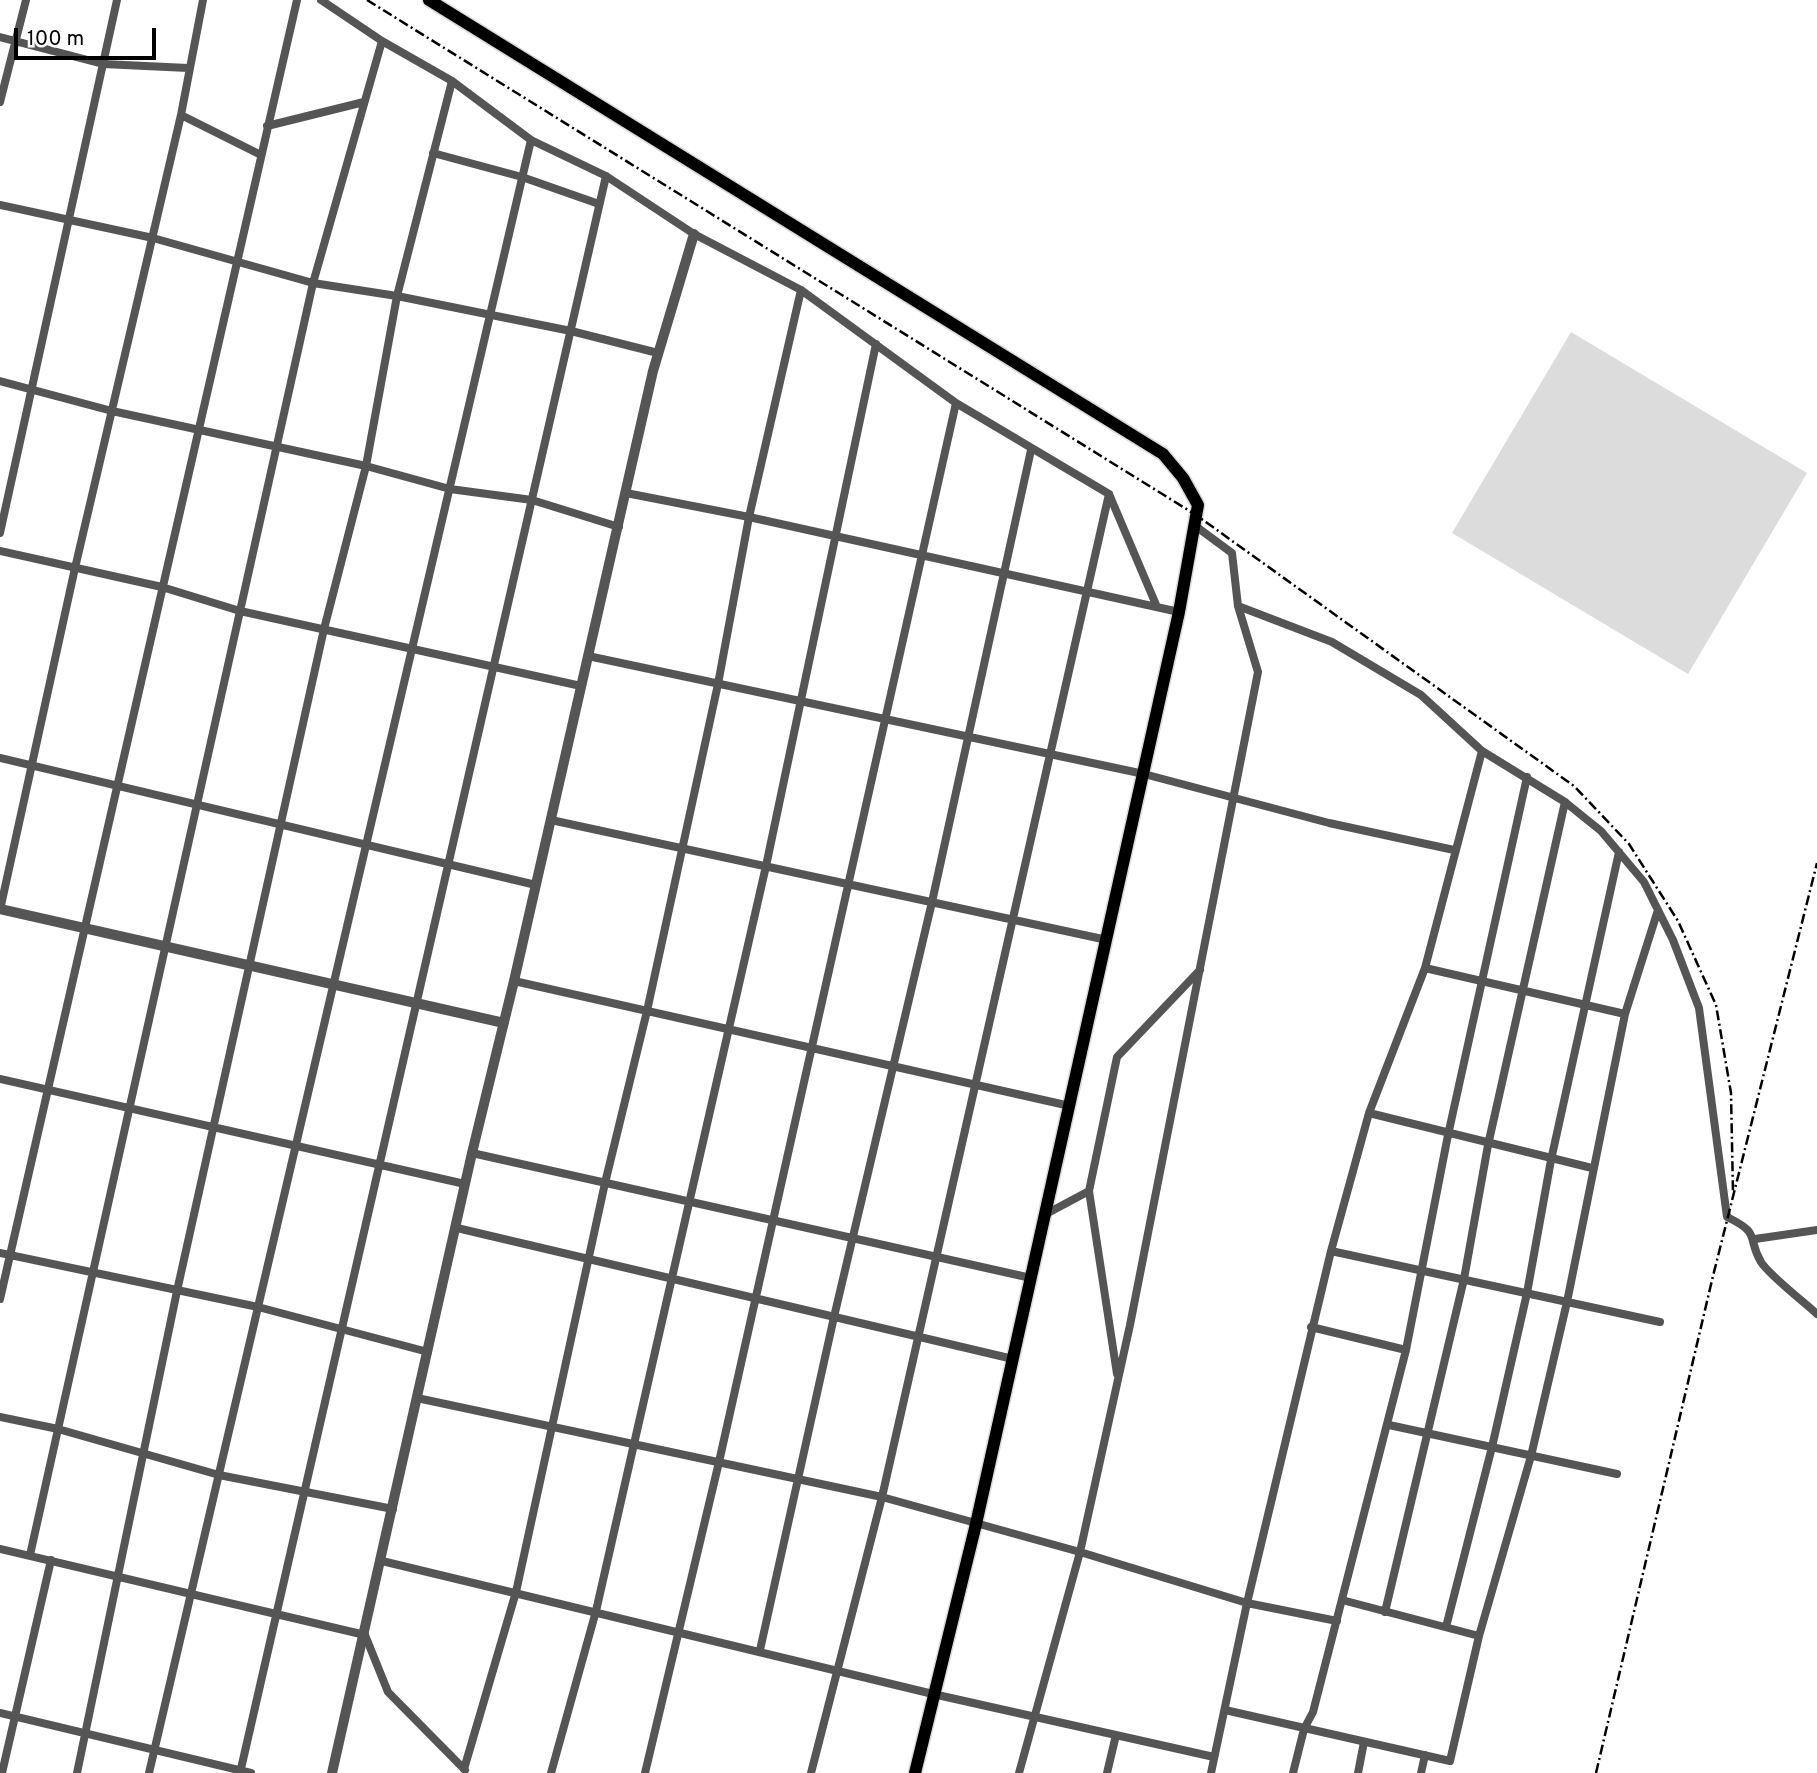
<!DOCTYPE html>
<style>
body{margin:0}
#map{position:relative;width:1817px;height:1773px;overflow:hidden;background:#fff;font-family:Overpass,sans-serif}
canvas{display:block}
.scale{position:absolute;left:14px;top:28px;width:142px;height:32px;box-sizing:border-box;border:4px solid #000;border-top:0;padding-left:9px;font-size:21px;line-height:24px;white-space:nowrap;color:#000;-webkit-text-stroke:5px #fff;paint-order:stroke}
</style>
<div id="map">
<canvas width="1817" height="1773"></canvas>
<div class="scale">100 m</div>
</div>
<script>
const ctx = document.querySelector('canvas').getContext('2d');
ctx.lineJoin = 'round';
function fillPath(path, color) {
  ctx.fillStyle = color;
  ctx.fill(path, 'evenodd');
}
function trace(path, color, width, dash) {
  ctx.strokeStyle = color;
  ctx.lineWidth = width;
  ctx.lineCap = dash ? 'butt' : 'round';
  ctx.setLineDash(dash || []);
  ctx.stroke(path);
}
fillPath(new Path2D(`
 M1571 332 1807 473 1688 674 1452 533Z`), '#dcdcdc');
const primary = new Path2D(`
 M429 0 1163 454 1183 478 1198 505 1179 612 976 1524 915 1773`);
trace(primary, '#dbdbdb', 15);
trace(new Path2D(`
 M321 0 382 41 452 81 531 140 606 176 694 234 801 290 956 403 1109 494 1157 607
 M0 37 103 64 188 68
 M0 102 26 0
 M181 115 261 155
 M267 126 364 102
 M433 153 522 177 599 204
 M0 205 153 238 313 283 397 296 571 331 658 353
 M0 381 112 411 366 466 450 489 532 500 619 527
 M626 493 749 517 1179 612
 M0 533 117 0
 M0 551 162 587 240 611 581 686
 M1238 606 1332 642 1421 695 1482 751 1565 802 1601 831 1644 882 1673 940 1699 1008 1727 1217C1762 1234 1746 1236 1761 1262 1769 1275 1804 1302 1817 1314
 M588 656 1144 774 1329 823 1454 850
 M0 758 536 885
 M551 820 1107 940
 M0 910 75 568 181 115 203 0
 M1425 968 1625 1014
 M514 981 1070 1106
 M0 1079 465 1184
 M1369 1113 1592 1168
 M472 1153 1031 1278
 M1046 1214 1089 1191
 M457 1228 1013 1359
 M1755 1239 1817 1230
 M1331 1251 1660 1322
 M0 1253 258 1307 428 1352
 M0 1299 297 0
 M1311 1327 1406 1350
 M1117 1374 1089 1191 1117 1057 1200 970
 M417 1398 882 1497 1080 1552 1247 1603 1337 1621
 M0 1417 58 1429 219 1475 393 1509
 M1389 1425 1617 1474
 M0 1549 365 1635 388 1692 465 1770
 M30 1555 313 283 382 41
 M382 1561 933 1694 1214 1757
 M1342 1600 1479 1636
 M1385 1612 1464 1279 1488 1145 1565 802
 M1446 1627 1492 1447 1527 1293 1551 1160 1619 852
 M760 1650 834 1317 932 902 1031 450
 M1225 1710 1450 1761 1479 1636 1531 1456 1567 1302 1625 1014 1658 910
 M0 1713 251 1773
 M464 1769 516 1592 605 1183 647 1011 718 684 749 517 801 290
 M2 1773 51 1560
 M77 1773 177 1291 324 629 366 466 397 296 452 81
 M149 1773 531 140
 M240 1773 606 176
 M551 1773 596 1611 634 1444 766 866 876 344
 M645 1773 719 1462 956 403
 M811 1773 882 1497 1109 494
 M1019 1773 1080 1552 1130 1325 1258 672 1238 606 1232 553 1194 525
 M1107 1773 1116 1735
 M1211 1773 1247 1603 1331 1251 1369 1113 1425 968 1482 751
 M1293 1773 1304 1729 1313 1712 1406 1350 1448 1135 1527 777
 M1358 1773 1364 1742
 M1421 1773 1425 1755`), '#555', 8);
trace(new Path2D(`
 M0 909 504 1023
 M332 1773 472 1153 514 981 653 371 694 234`), '#555', 10);
trace(primary, '#000', 12);
trace(new Path2D(`
 M367 0 1196 515 1574 786 1629 844 1678 921 1716 1005 1731 1093 1733 1193
 M1596 1773 1713 1276 1817 863`), '#000', 2.5, [10, 3.5, 2, 3.5]);
</script>
